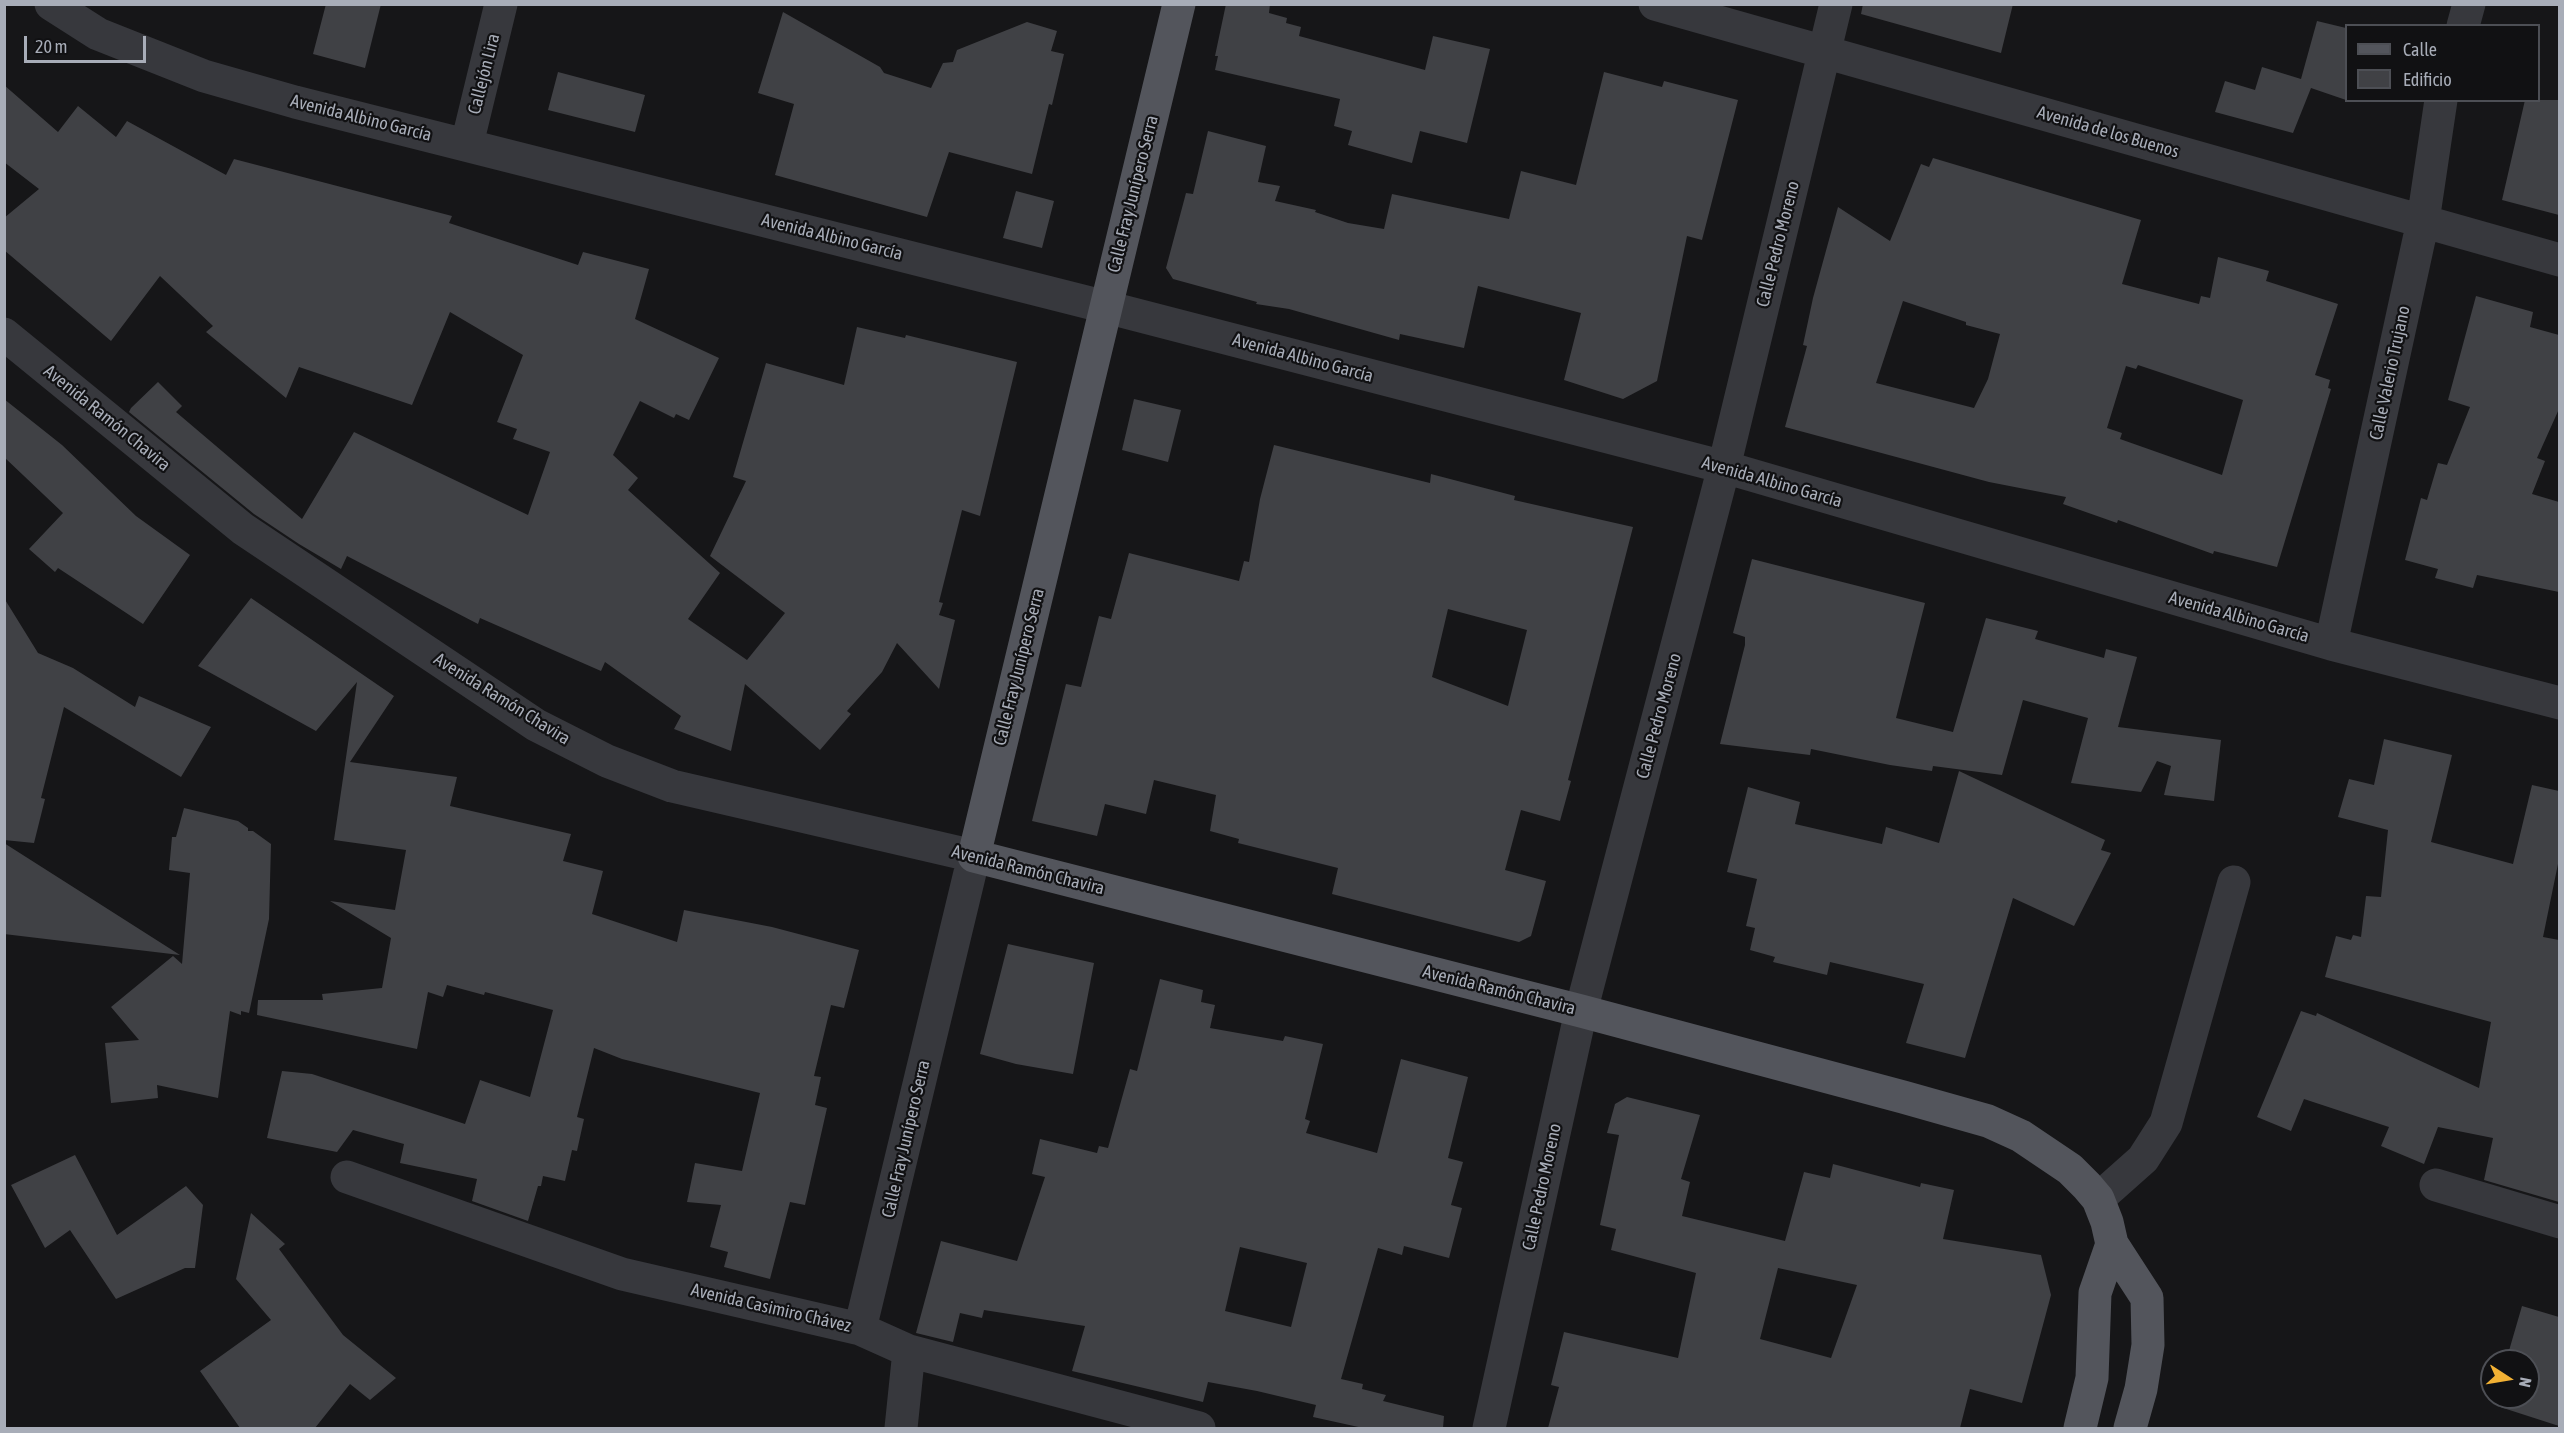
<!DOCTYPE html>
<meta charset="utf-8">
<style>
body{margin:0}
#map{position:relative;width:2564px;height:1433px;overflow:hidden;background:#161618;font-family:"Asap Condensed",sans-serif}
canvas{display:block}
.frame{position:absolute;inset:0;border:6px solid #a8adb8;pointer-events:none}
.legend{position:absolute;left:2345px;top:24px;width:195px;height:78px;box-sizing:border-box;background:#111113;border:2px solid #4d4f55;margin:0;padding:8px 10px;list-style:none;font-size:18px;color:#a8adb8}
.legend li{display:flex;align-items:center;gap:12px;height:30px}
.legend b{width:30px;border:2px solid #4d4f55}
.north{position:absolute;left:2480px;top:1349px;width:60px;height:60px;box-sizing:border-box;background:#111113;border:2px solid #4d4f55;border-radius:50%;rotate:102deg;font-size:16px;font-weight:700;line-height:24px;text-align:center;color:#a8adb8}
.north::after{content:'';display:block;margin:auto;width:21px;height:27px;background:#f2b134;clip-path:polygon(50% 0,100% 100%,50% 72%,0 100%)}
.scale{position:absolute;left:24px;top:36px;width:122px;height:27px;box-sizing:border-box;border:3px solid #a8adb8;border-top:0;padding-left:8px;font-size:18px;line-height:21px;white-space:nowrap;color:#a8adb8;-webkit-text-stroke:4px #111113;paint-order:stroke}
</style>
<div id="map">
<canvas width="2564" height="1433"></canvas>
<div class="frame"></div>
<ul class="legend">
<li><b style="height:8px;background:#53555c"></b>Calle</li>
<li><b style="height:16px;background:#404145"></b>Edificio</li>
</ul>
<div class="north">N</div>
<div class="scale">20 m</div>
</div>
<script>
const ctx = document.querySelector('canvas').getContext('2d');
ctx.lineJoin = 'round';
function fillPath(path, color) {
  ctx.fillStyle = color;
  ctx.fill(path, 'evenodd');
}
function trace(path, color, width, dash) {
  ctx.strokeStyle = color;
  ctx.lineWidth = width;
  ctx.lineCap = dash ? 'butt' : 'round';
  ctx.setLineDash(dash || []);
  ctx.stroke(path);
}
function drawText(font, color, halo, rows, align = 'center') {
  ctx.font = font + ' "Asap Condensed",sans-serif';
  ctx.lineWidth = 4.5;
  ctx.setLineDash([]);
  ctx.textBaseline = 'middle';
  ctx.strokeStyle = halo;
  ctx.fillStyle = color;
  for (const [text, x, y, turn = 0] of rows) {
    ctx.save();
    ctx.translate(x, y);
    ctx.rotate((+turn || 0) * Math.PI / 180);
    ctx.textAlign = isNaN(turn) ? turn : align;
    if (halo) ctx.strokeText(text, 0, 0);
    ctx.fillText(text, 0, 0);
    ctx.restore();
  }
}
fillPath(new Path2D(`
 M326 4H381L365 68 313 54Z
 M1226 4H1270L1269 13 1287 18 1286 23 1301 27 1299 36 1425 70 1433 36 1490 49 1467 143 1420 131 1412 163 1348 145 1352 131 1334 126 1340 99 1215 70 1218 56H1215Z
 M1863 4H2013L2001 53 1861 14Z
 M783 12 880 67 884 73 931 88 943 63 953 62 957 50 1027 22 1057 31 1051 51 1064 54 1052 105 1049 104 1032 174 949 152 927 217 775 175 794 104 758 93Z
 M2317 21 2346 28V100L2311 88 2293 133 2215 112 2225 81 2255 90 2262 67 2301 79Z
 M558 72 645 95 635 132 548 110Z
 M1604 72 1662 87 1664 81 1738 100 1702 240 1687 236 1657 381 1623 399 1564 380 1581 313 1478 286 1464 348 1400 334 1399 340 1289 309 1256 304 1257 302 1173 279 1166 268 1186 193 1193 194 1208 131 1266 146 1258 182 1280 186 1275 201 1316 210 1315 212 1348 223 1384 229 1392 194 1509 219 1521 171 1576 185Z
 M4 85 58 132 78 106 116 137 127 121 226 175 234 159 452 216 449 223 578 265 583 252 649 269 635 319 719 358 689 420 676 414 674 418 640 401 613 455 638 478 628 490 720 573 688 619 747 660 785 613 710 556 746 481 733 477 766 363 844 385 857 327 905 338 906 335 1017 362 980 516 962 510 939 602 943 603 939 615 955 620 939 689 897 643 882 672 847 711 851 714 820 750 745 684 731 751 674 729 681 716 605 662 601 671 480 618 478 624 347 556 341 569 299 544 254 514 129 412 131 408 158 382 182 406 176 412 302 519 354 432 528 515 550 452 513 439 517 429 497 422 523 355 450 312 412 405 299 367 286 398 206 332 213 326 160 276 111 341 4 250V218L39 189 4 162Z
 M2525 100H2559V215L2502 200Z
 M1933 158 2141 220 2122 284 2199 304 2201 296 2210 298 2218 257 2269 271 2266 281 2338 304 2315 375 2330 380 2328 388 2331 389 2277 567 2214 551 2213 554 2118 520 2117 523 2063 504 2066 497 1989 482 1785 427 1807 346 1803 345 1813 298 1838 207 1890 241 1921 164 1929 167ZM1903 301 1966 322V325L2000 334 1988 379 1974 408 1876 383ZM2138 365 2243 400 2222 475 2120 439 2122 433 2107 428 2126 366 2136 369Z
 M1016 191 1054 201 1042 248 1003 238Z
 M2476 296 2533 312 2530 327 2559 335V409L2537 458 2545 461 2532 494 2559 502V592L2477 575 2473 588 2435 578 2438 569 2405 560 2421 498 2427 500 2438 463 2447 465 2470 407 2448 400Z
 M4 399 62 445 136 516 190 555 143 624 58 568 55 572 29 549 63 513 4 457Z
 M1134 399 1181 410 1168 462 1122 450Z
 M1274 445 1430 483 1431 474 1515 496 1514 500 1633 527 1568 780 1571 781 1560 821 1521 810 1505 870 1546 881 1531 936 1519 942 1332 894 1338 868 1238 843 1239 839 1210 831 1216 795 1154 780 1146 814 1105 804 1097 836 1032 821 1066 684 1081 687 1099 616 1111 619 1129 553 1239 581 1244 561 1249 562 1260 499ZM1448 609 1527 630 1508 706 1432 677Z
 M1752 559 1925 603 1896 718 1953 732 1986 618 2038 631 2035 639 2104 658 2106 649 2137 657 2118 727 2221 740 2214 801 2164 795 2171 766 2157 761 2141 792 2071 783 2088 718 2023 700 2002 775 1933 766 1932 771 1890 765 1811 749 1810 755 1720 744 1745 645V637L1733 633Z
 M4 598 38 653 73 668 135 707 139 696 211 727 181 777 64 707 41 798 45 799 34 843 4 840Z
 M251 598 394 696 350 762 457 777 450 806 571 834 563 861 603 871 592 914 677 942 684 910 772 927 859 950 844 1008 831 1005 814 1076 821 1077 815 1105 827 1108 805 1205 790 1202 770 1279 724 1267 728 1252 710 1247 721 1205 687 1202 695 1163 742 1171 760 1093 622 1059 594 1048 577 1117 584 1119 577 1151 572 1150 565 1181 543 1176 541 1186H538L528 1221 472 1201 477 1179 400 1163 404 1144 353 1130 337 1152 267 1138 282 1071 312 1074 465 1124 480 1080 530 1097 553 1010 485 992 484 995 447 985 443 997 428 992 417 1049 257 1015 258 1000H323L322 994 382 988 391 938 330 901 395 910 406 850 334 840 357 682 316 731 198 666Z
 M2384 739 2452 755 2431 842 2513 864 2532 785 2559 791V859L2543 937 2559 940V1202L2484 1180 2493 1138 2438 1127 2424 1164 2381 1146 2389 1127 2304 1099 2291 1131 2257 1117 2301 1011 2316 1016 2317 1013 2479 1088 2491 1022 2325 977 2336 936 2351 940 2353 935 2361 937 2366 896 2381 897 2388 830 2338 817 2349 779 2374 785Z
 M1959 771 2105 840 2101 850 2111 853 2074 926 2013 898 1965 1058 1906 1043 1924 984 1830 962 1827 975 1773 962 1775 957 1750 950 1755 928 1746 926 1757 879 1727 872 1748 787 1800 802 1795 824 1882 844 1886 827 1939 843Z
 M184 808 238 821 248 828V831H253L271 844 269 919 249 1013 241 1011V1015L230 1011 218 1098 157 1085 158 1098 111 1103 105 1043 139 1040 111 1007 173 956 182 964 190 873 169 870 172 837H176Z
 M4 843 180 955 4 934Z
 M1008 944 1094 963 1073 1074 1016 1064 980 1054Z
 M1160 979 1203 990 1201 1002 1215 1005 1210 1028 1283 1041 1285 1036 1323 1044 1305 1119 1310 1121 1306 1133 1377 1153 1401 1059 1468 1077 1448 1158 1463 1162 1451 1205 1462 1208 1449 1258 1404 1246 1402 1255 1378 1248 1341 1379 1363 1384 1362 1389 1386 1395 1383 1401 1444 1416 1443 1428H1363L1313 1417 1316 1405 1257 1391 1208 1382 1203 1402 1072 1371 1085 1326 984 1310 982 1318 960 1313 953 1342 916 1333 941 1241 1017 1261 1045 1177 1032 1174 1040 1139 1097 1153 1099 1146 1108 1148 1130 1069 1137 1071ZM1240 1247 1307 1263 1291 1327 1225 1311Z
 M1627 1097 1700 1115 1681 1179 1690 1182 1682 1216 1785 1241 1804 1172 1830 1178 1833 1164 1920 1187 1921 1183 1954 1190 1943 1239 2041 1255 2051 1295 2022 1403 1970 1389 1960 1428H1548L1559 1387 1551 1385 1564 1332 1678 1358 1696 1273 1611 1250 1616 1229 1600 1225 1619 1135 1607 1133 1615 1104ZM1778 1268 1857 1285 1831 1358 1760 1339Z
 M75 1155 117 1235 186 1186 203 1205 195 1268H185L116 1299 70 1230 45 1248 11 1185Z
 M251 1213 285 1244 279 1249 343 1335 396 1378 370 1400 350 1384 315 1428H240L200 1371 271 1320 236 1279Z
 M2522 1306 2559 1317V1426L2497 1406 2499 1397H2528V1361H2506Z`), '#404145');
trace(new Path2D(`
 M51 4 98 34 204 76 295 102 1106 307 1724 467 2331 644 2560 703
 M1655 4 2560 260
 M2463 26 2469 4
 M467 144 501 4
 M4 334 243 529 536 725 607 761 672 786 974 856 860 1329
 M2331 644 2423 221 2441 100
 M347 1177 622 1274 860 1329 909 1351 1199 1428
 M2436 1185 2560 1222
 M2098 1199 2143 1159 2166 1123 2234 882
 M901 1428 909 1351
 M1489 1428 1581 1011 1724 467 1836 4`), '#37383d', 33);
trace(new Path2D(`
 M1179 4 974 856 1581 1011 1903 1097 1988 1121 2021 1136 2070 1169 2087 1186 2098 1199 2107 1222 2112 1244 2147 1298 2148 1345 2141 1389 2130 1428
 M2080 1428 2092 1378 2095 1293 2112 1244`), '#53555c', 33);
drawText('18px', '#a8adb8', '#111113', [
 ["Callejón Lira",484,74,-76],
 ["Avenida Albino García",361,118,14],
 ["Avenida de los Buenos",2108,132,16],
 ["Calle Fray Junípero Serra",1133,194,-76],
 ["Avenida Albino García",832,237,14],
 ["Calle Pedro Moreno",1778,244,-76],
 ["Avenida Albino García",1303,358,15],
 ["Calle Valerio Trujano",2390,373,-78],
 ["Avenida Ramón Chavira",107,418,39],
 ["Avenida Albino García",1772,482,16],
 ["Avenida Albino García",2239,617,16],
 ["Calle Fray Junípero Serra",1019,667,-76],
 ["Avenida Ramón Chavira",502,699,32],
 ["Calle Pedro Moreno",1659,716,-75],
 ["Avenida Ramón Chavira",1028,870,14],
 ["Avenida Ramón Chavira",1499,990,14],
 ["Calle Fray Junípero Serra",906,1139,-77],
 ["Calle Pedro Moreno",1542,1187,-78],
 ["Avenida Casimiro Chávez",771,1308,13]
]);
</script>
